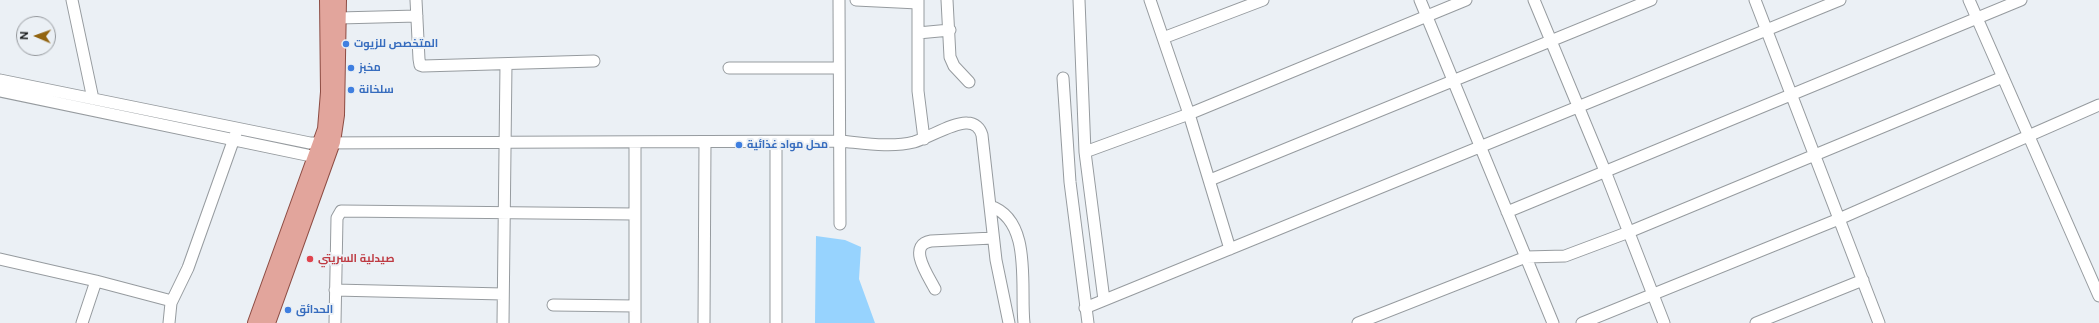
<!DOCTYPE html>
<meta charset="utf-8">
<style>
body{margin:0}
#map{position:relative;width:2099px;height:323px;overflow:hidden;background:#ebf0f5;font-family:Figtree,sans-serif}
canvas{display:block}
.north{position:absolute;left:16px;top:16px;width:40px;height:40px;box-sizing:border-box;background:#ebf0f5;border:1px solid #95999d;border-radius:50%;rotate:272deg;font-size:11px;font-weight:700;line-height:16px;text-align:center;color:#151718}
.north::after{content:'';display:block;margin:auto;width:14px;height:18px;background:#926410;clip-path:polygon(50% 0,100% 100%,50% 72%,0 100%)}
</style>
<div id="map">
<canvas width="2099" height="323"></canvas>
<div class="north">N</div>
</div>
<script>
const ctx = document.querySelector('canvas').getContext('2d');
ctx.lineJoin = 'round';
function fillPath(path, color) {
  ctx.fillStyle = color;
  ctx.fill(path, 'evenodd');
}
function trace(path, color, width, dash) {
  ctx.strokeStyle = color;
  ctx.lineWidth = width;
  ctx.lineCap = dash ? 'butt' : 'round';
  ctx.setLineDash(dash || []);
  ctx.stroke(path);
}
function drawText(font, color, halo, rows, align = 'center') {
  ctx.font = font + ' Figtree,Cairo,sans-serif';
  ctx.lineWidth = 4;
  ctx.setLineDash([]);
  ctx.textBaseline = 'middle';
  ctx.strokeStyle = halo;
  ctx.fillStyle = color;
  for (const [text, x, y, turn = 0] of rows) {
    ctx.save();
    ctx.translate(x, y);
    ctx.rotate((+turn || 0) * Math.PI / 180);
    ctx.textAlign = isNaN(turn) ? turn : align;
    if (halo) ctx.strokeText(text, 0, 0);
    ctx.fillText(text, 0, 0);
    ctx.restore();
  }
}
fillPath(new Path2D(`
 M816 236 845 240 861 247 859 279 875 323H815Z`), '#97d3fe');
const minor = new Path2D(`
 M72 0 93 99
 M416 0 419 59 420 65 423 66 594 61
 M839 0 840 224
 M856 0 918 3
 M918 0V91L924 139
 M947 0 950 57 954 66 969 82
 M1079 0 1085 152 1104 300
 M1150 0 1189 114 1230 249
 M1420 0 1553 323
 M1534 0 1605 171 1664 323
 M1755 0 1879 323
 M1969 0 2099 296
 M339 18 417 16
 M918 33 950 30
 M1163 38 1263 0
 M729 68H839
 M1063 78 1070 182 1088 323
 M0 80 310 143 840 141C863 143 891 148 914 142 928 138 954 122 967 123 975 123 980 128 982 135L996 260 1009 323
 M0 91 316 157
 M776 142V323
 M1085 152 1189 114 1466 0
 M1210 180 1651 0
 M990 206C1033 220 1020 288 1024 323
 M1507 212 2021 0
 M0 259 96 281 168 300 171 303 169 323
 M935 289C929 277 906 245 931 241L993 238
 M335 290 503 294
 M171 303 188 268 236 133
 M553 305 635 306
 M1085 308 1840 0
 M82 323 96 281
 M335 323 337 218 341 211 634 214
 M503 323 506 64
 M635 323V142
 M704 323 705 142
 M1358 323 1526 257 1565 256 1629 232 2003 77
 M1582 323 1839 219 2099 105
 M1756 323 1863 280`);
const major = new Path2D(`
 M255 323 325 129 328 92 327 0
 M268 323 333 142 337 115 339 0`);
trace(minor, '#969b9f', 13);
trace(major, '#8d4c43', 16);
trace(minor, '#fff', 11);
trace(major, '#e2a59c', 14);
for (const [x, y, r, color] of [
 [346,44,4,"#3f7fe0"],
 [351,68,4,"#3f7fe0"],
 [351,90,4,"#3f7fe0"],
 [739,145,4,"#3f7fe0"],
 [310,259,4,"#e0444e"],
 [288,310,4,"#3f7fe0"]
]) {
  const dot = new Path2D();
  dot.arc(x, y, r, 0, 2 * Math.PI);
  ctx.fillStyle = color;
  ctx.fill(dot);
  trace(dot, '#ebf0f5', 1.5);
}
drawText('bold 11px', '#366cbe', '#ebf0f5', [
 ["المتخصص للزيوت",354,44],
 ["مخبز",359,68],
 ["سلخانة",359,90],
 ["محل مواد غذائية",747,145],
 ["الحدائق",296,310]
], 'left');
drawText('bold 11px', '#be3a42', '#ebf0f5', [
 ["صيدلية السريتي",318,259]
], 'left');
</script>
